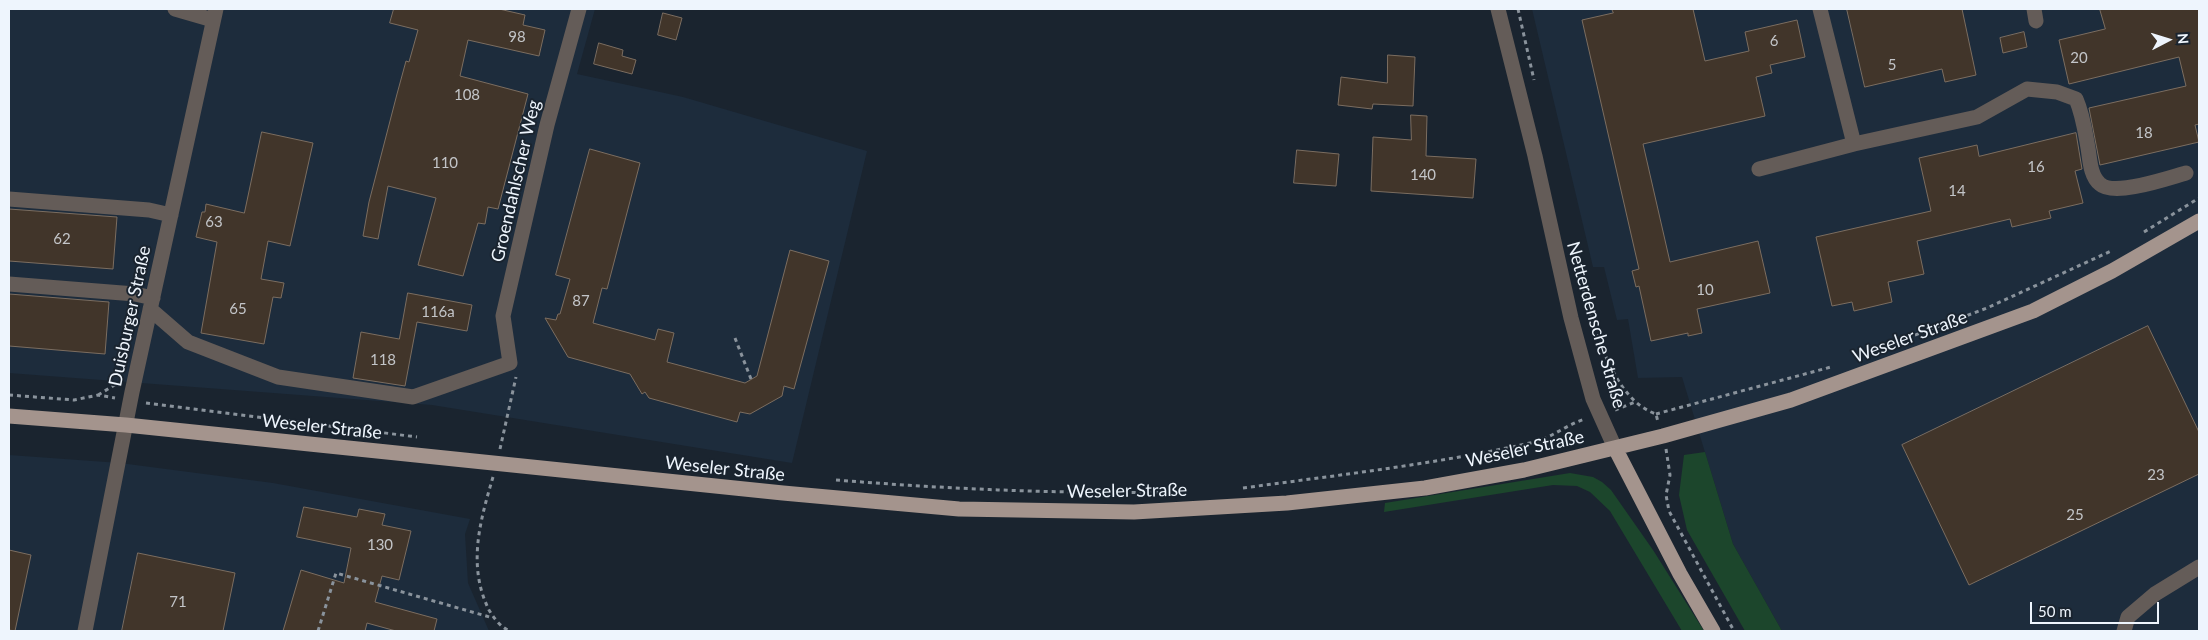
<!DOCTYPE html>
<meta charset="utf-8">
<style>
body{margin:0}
#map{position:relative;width:2208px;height:640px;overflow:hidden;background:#1a242f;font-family:Lato,sans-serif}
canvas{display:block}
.frame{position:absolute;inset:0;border:10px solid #eef5fd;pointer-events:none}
.north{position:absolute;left:2143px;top:15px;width:50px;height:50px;-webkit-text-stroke:4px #1a242f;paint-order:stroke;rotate:85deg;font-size:14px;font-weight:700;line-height:20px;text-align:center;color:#eef5fd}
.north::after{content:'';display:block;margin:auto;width:18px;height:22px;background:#eef5fd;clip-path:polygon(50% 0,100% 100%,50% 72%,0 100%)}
.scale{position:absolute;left:2030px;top:602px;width:129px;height:22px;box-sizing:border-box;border:2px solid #eef5fd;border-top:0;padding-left:6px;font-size:15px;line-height:18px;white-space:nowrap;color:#eef5fd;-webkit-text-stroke:4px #1a242f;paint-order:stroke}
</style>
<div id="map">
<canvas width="2208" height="640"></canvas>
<div class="frame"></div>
<div class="north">N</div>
<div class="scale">50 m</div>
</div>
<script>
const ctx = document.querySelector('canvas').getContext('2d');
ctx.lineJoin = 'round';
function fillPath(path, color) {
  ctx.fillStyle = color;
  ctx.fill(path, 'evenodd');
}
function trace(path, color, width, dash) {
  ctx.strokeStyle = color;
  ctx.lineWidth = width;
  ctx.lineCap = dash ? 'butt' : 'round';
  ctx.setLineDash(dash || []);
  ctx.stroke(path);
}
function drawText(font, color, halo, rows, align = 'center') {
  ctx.font = font + ' Lato,sans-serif';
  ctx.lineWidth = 4;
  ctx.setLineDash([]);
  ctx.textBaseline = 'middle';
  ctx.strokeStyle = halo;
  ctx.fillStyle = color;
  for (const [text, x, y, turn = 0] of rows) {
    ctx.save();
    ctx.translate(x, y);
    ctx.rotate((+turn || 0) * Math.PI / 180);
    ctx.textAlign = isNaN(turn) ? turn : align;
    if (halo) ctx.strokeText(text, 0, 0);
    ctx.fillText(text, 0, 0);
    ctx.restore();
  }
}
fillPath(new Path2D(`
 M9 9H595L577 74 683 97 867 151 792 463 432 405 9 373Z
 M1532 9H2199V631H1782L1733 544 1682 377 1638 378 1628 319 1617 320 1604 267H1593Z
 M9 455 120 463 273 483 470 519 465 534 468 583 489 631H9Z`), '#1d2c3c');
fillPath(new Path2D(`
 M1705 452 1733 544 1782 631H1745L1687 530 1679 495 1684 455Z
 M1570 473 1593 477 1602 482 1611 490 1653 550 1704 631H1682L1610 511 1590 492 1577 486 1553 485 1384 512 1385 503Z`), '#1c462c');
const building = new Path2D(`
 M394 9H499L525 15 523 25 545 30 539 56 468 40 460 76 528 94 498 209 488 207 485 224 478 223 463 276 418 265 436 198 388 186 378 239 363 236 369 202 397 94 406 61 409 62 418 30 390 23Z
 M1612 9H1693L1705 61 1749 51 1745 32 1797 20 1805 57 1770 65 1772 73 1756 77 1765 116 1643 144 1670 262 1758 241 1770 293 1697 309 1702 333 1688 336V333L1651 341 1639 286 1636 287 1632 271 1639 269 1582 20 1613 13Z
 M1847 9H1962L1976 75 1945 82 1942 69 1865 87Z
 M2100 9H2199V124L2195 125 2199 142 2100 165 2089 108 2186 86 2179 57 2069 84 2059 40 2105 29Z
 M663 13 682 18 676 40 658 35Z
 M2024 32 2027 47 2003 53 2000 38Z
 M599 43 623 50 622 56 636 60 632 74 594 64Z
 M1388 55 1415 57 1413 106 1373 104 1372 109 1338 105 1341 77 1387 83Z
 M1411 115 1427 116 1426 156 1476 159 1473 198 1371 191 1373 137 1411 140Z
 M262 132 313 143 290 246 268 241 261 279 284 283 281 298 273 297 264 344 201 333 217 242 196 237 202 212H205L206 204 244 213Z
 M2076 133 2082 169 2075 171 2083 203 2049 211 2051 218 2012 227 2010 219 1917 241 1924 274 1888 282 1892 302 1854 311 1852 302 1832 306 1816 237 1931 211 1919 158 1977 145 1979 156Z
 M590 149 640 163 607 289 602 288 593 323 655 340 658 329 674 333 667 362 745 383 757 376 790 250 829 261 794 389 784 386 782 396 750 414 740 412 737 422 649 398 645 392 642 394 630 374 568 357 545 318 556 320 558 314H560L570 279 556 275Z
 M1297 150 1339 154 1336 186 1294 183Z
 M9 209 117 217 113 269 9 261Z
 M408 293 472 305 467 331 417 322 405 386 353 378 361 332 399 339Z
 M9 294 109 302 105 354 9 346Z
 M2148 326 2199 432V474L1969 585 1902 445Z
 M304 507 357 517 359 509 385 514 382 525 411 531 399 580 382 576 375 602 437 619 434 631H396L367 623 365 631H283L301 570 344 583 351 548 297 537Z
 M9 550 31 555 15 631 9 630Z
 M138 553 235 573 223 631H122Z`);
fillPath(building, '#41352a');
trace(building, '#7b6d60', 1);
trace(new Path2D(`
 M1518 9 1534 80
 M2144 232 2199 198
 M1581 281C1593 322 1611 399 1656 414L1658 422
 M735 338 751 379
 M1870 352 1987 308 2111 251
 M9 395 74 400 98 395 115 398
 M98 395 118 383
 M146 403 417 437
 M1615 410 1635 402
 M1656 414 1831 367
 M500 449 516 377
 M1666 449 1670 475 1666 495 1669 511 1734 631
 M493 477C480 521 467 566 489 610 494 618 501 628 510 631
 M836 480C948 489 1060 494 1172 492
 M1243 488C1339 475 1436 464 1530 443 1551 439 1565 425 1585 419
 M318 631 336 573 493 618`), '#8a939c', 3, [4, 4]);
trace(new Path2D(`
 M175 9 213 20
 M1498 9 1535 156 1571 318 1593 399 1615 448
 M1820 9 1854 144 1977 117 2027 89 2057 92 2076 99C2083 115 2085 131 2088 148 2090 159 2090 176 2100 184 2114 197 2168 178 2186 173
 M2034 9 2036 21
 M1759 169 1854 144
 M9 199 149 210 171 215
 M9 284 135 294 153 298
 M150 309 188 342 278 377 413 397 510 363 503 316 547 125 579 9
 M85 631 132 392 216 9
 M2124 631 2128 617 2155 594 2199 567`), '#645c58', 15);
trace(new Path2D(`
 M9 416 126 425 783 493 959 509 1134 512 1287 503 1425 488 1524 470 1663 436 1791 400 2033 311 2112 271 2199 221
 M1615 448 1680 574 1713 631`), '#a4948d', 15);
drawText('15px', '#c3c5c8', null, [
 ["98",517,37],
 ["6",1774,41],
 ["20",2079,58],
 ["5",1892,65],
 ["108",467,95],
 ["18",2144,133],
 ["110",445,163],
 ["16",2036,167],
 ["140",1423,175],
 ["14",1957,191],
 ["63",214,222],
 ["62",62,239],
 ["10",1705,290],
 ["87",581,301],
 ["65",238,309],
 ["116a",438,312],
 ["118",383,360],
 ["23",2156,475],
 ["25",2075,515],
 ["130",380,545],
 ["71",178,602]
]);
drawText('18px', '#eef5fd', '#1a242f', [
 ["Groendahlscher Weg",516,181,-77],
 ["Duisburger Straße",130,316,-78],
 ["Netterdensche Straße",1596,325,74],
 ["Weseler Straße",1910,337,-20],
 ["Weseler Straße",322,427,6],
 ["Weseler Straße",1525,449,-12],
 ["Weseler Straße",725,469,6],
 ["Weseler Straße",1127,491,-1]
]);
</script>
